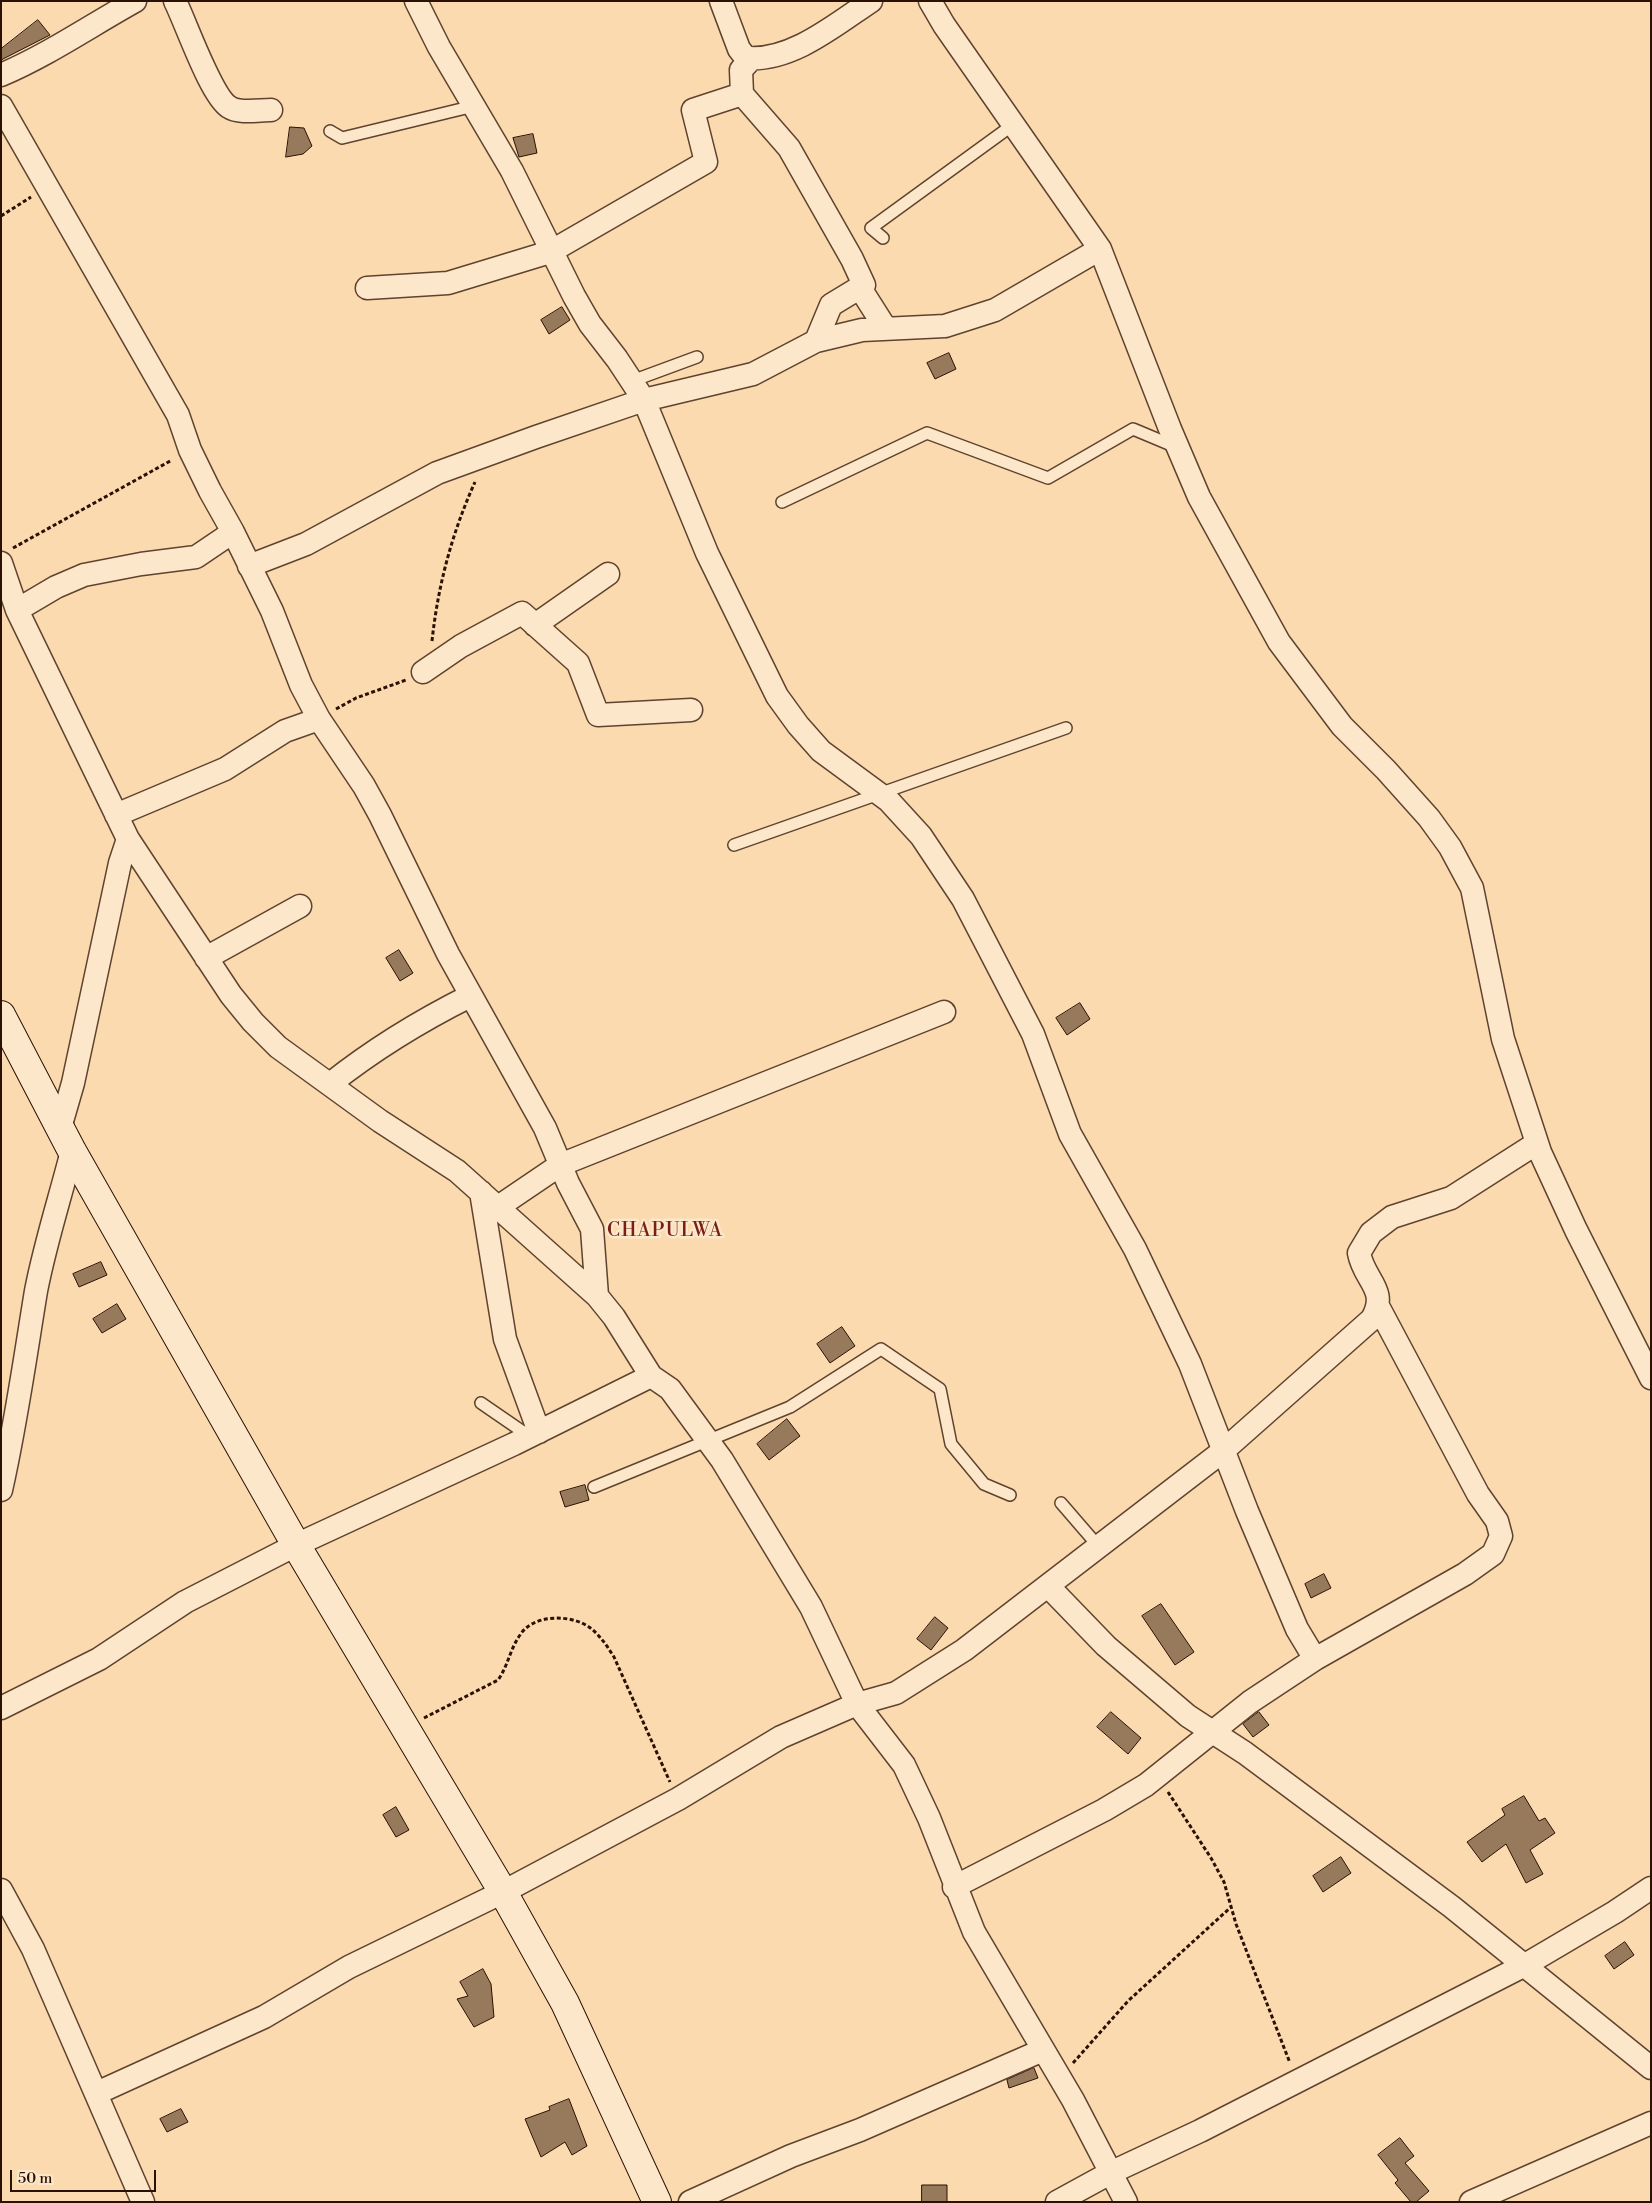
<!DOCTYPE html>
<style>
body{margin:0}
#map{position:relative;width:1652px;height:2203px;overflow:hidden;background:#fadaae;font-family:"Libre Bodoni",serif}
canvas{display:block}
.frame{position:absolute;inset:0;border:2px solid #2b1104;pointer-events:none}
.scale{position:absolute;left:10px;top:2170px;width:146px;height:22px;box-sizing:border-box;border:2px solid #2b1104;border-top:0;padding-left:6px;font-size:15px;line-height:18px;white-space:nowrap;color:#2b1104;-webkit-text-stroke:4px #fce7ca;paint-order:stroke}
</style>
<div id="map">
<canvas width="1652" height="2203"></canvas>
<div class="frame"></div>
<div class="scale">50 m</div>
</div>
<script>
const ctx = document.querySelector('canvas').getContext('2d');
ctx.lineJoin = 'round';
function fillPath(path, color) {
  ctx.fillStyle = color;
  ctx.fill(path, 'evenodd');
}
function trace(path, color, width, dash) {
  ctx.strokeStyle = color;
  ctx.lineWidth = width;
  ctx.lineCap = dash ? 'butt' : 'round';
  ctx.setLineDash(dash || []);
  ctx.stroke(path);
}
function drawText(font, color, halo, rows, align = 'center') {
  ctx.font = font + ' "Libre Bodoni",serif';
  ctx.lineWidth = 5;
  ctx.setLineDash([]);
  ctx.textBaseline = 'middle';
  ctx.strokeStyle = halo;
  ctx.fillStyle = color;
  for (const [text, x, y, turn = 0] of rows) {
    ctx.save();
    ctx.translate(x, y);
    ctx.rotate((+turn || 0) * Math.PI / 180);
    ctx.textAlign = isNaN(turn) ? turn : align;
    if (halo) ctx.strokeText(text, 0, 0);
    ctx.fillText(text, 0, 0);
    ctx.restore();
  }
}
const building = new Path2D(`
 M38 20 50 35 1 60V49Z
 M290 127 304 128 312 146 303 154 286 157Z
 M533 134 537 153 519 157 513 138Z
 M562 307 570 320 549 334 541 320Z
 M949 353 956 369 935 379 927 363Z
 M399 950 413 973 400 981 386 958Z
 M1080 1003 1090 1019 1067 1035 1056 1018Z
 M101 1262 107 1275 79 1287 73 1274Z
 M117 1304 126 1319 102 1333 93 1319Z
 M842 1327 855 1346 830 1363 817 1344Z
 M787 1419 800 1436 769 1460 757 1444Z
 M585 1485 589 1500 565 1507 560 1492Z
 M1324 1574 1331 1588 1311 1598 1305 1584Z
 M1161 1604 1194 1652 1175 1665 1142 1616Z
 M935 1617 948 1628 931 1650 917 1639Z
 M1111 1712 1141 1738 1128 1754 1097 1727Z
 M1259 1712 1269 1725 1253 1737 1243 1724Z
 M1524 1796 1539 1821 1545 1818 1555 1833 1530 1850 1543 1874 1526 1883 1506 1844 1482 1862 1467 1842 1505 1815 1502 1809Z
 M396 1807 409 1830 396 1837 383 1815Z
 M1341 1857 1351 1873 1323 1892 1313 1876Z
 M1625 1942 1634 1955 1614 1969 1605 1956Z
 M483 1969 491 1984 494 2017 474 2027 457 1999 468 1996 460 1982Z
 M1034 2068 1038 2078 1009 2088 1007 2080Z
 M569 2099 587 2146 572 2155 565 2142 541 2157 525 2119 550 2110 549 2107Z
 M181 2109 188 2122 167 2132 160 2119Z
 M1400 2138 1414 2156 1405 2163 1429 2191 1416 2202H1411L1395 2183 1398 2180 1378 2155Z
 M922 2185H947V2202H922Z`);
fillPath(building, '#977a5c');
trace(building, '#2b1104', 1);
const lane = new Path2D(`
 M330 131 342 138 474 106
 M883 238 871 228 1014 124
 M632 381 697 357
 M782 502 927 433 1048 478 1133 429 1176 447
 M734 845 1066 728
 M481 1403 529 1436
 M594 1487 790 1407 881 1349 940 1389 951 1444 984 1484 1010 1495
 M1061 1503 1099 1547`);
const street = new Path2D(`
 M175 1C186 23 211 96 229 107 239 114 259 110 271 110
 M416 1 439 47 512 171 574 296 590 324 617 359 644 400 707 553 777 696 798 725 821 751 889 801 921 836 963 899 1033 1034 1070 1134 1135 1249 1190 1364 1247 1511 1297 1629 1315 1659
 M721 1 739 49 746 58C791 62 835 25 871 1
 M930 1 944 25 1100 249 1170 429 1199 497 1279 642 1342 726 1386 770 1429 818 1450 847 1472 888 1503 1039 1540 1152 1576 1230 1651 1378
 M752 58 741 70 742 94 789 148 852 259 864 285 831 305 816 341
 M1 75C48 55 90 26 135 1
 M1 106 178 415 190 450 210 491 233 532 272 611 301 685 319 719 364 786 380 815 448 954 545 1128 568 1183 592 1229 597 1296 614 1317 651 1376 670 1389 722 1460 811 1607 857 1704 904 1765 929 1818 974 1932 1073 2100 1126 2202
 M367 288 448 283 550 252 706 162 693 110 742 94
 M860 288 886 329
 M1 563 17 610 128 839 231 995 253 1022 278 1047 380 1121 457 1171 597 1296
 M249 566 306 544 437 473 536 437 644 400 753 374 816 341 862 330 945 326 995 310 1100 249
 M17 610 56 587 84 575 141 564 196 557 233 532
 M535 625 608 574
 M423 672 461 646 522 613 578 663 598 715 691 710
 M116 815 225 769 285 731 319 719
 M206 958 300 906
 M330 1084C374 1049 420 1021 470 996
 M60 1128 73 1083 120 863 128 839
 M481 1192 505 1339 539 1432
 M498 1207 560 1165 944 1012
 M1 1490C16 1424 25 1358 36 1291 45 1244 60 1198 72 1151
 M1048 1586 1106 1646 1188 1716 1245 1753 1452 1907 1651 2068
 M1 1708 99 1659 185 1602 296 1545 514 1444 651 1376
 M954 1887 1104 1810 1146 1785 1250 1702 1315 1659 1465 1574 1493 1554 1501 1536 1497 1521 1478 1494 1379 1308
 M1 1890 33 1949 143 2202
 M97 2093 264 2017 349 1967 503 1892 678 1799 781 1737 857 1704 896 1693 964 1650 1223 1451 1372 1319C1389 1289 1364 1281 1359 1253L1371 1233 1392 1217 1451 1198 1537 1143
 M690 2202 791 2156 860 2130 1043 2050
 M1057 2202 1110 2173 1200 2131 1525 1965 1615 1912 1651 1888
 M1471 2202 1651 2123`);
const secondary = new Path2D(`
 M1 1015 72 1151 296 1545 503 1892 565 2003 657 2202`);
trace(lane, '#5f432e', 14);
trace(street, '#5f432e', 25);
trace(secondary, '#2b1104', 30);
trace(new Path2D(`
 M1 216 31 197
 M13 548 172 460
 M432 641C438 585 452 533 475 482
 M336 709 356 698 406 680
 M424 1718 498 1680C508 1666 510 1649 520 1635 533 1614 570 1614 589 1627 600 1635 607 1646 614 1657L670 1782
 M1168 1792 1211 1858 1224 1882 1236 1924 1290 2063
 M1073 2063 1128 2001 1231 1907`), '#2b1104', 3, [4, 2.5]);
trace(lane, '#fce7ca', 11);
trace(street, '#fce7ca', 22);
trace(secondary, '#fce7ca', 28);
ctx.letterSpacing = '1px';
drawText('19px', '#7a1f14', '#fce7ca', [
 ["CHAPULWA",665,1231]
]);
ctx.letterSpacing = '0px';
</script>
